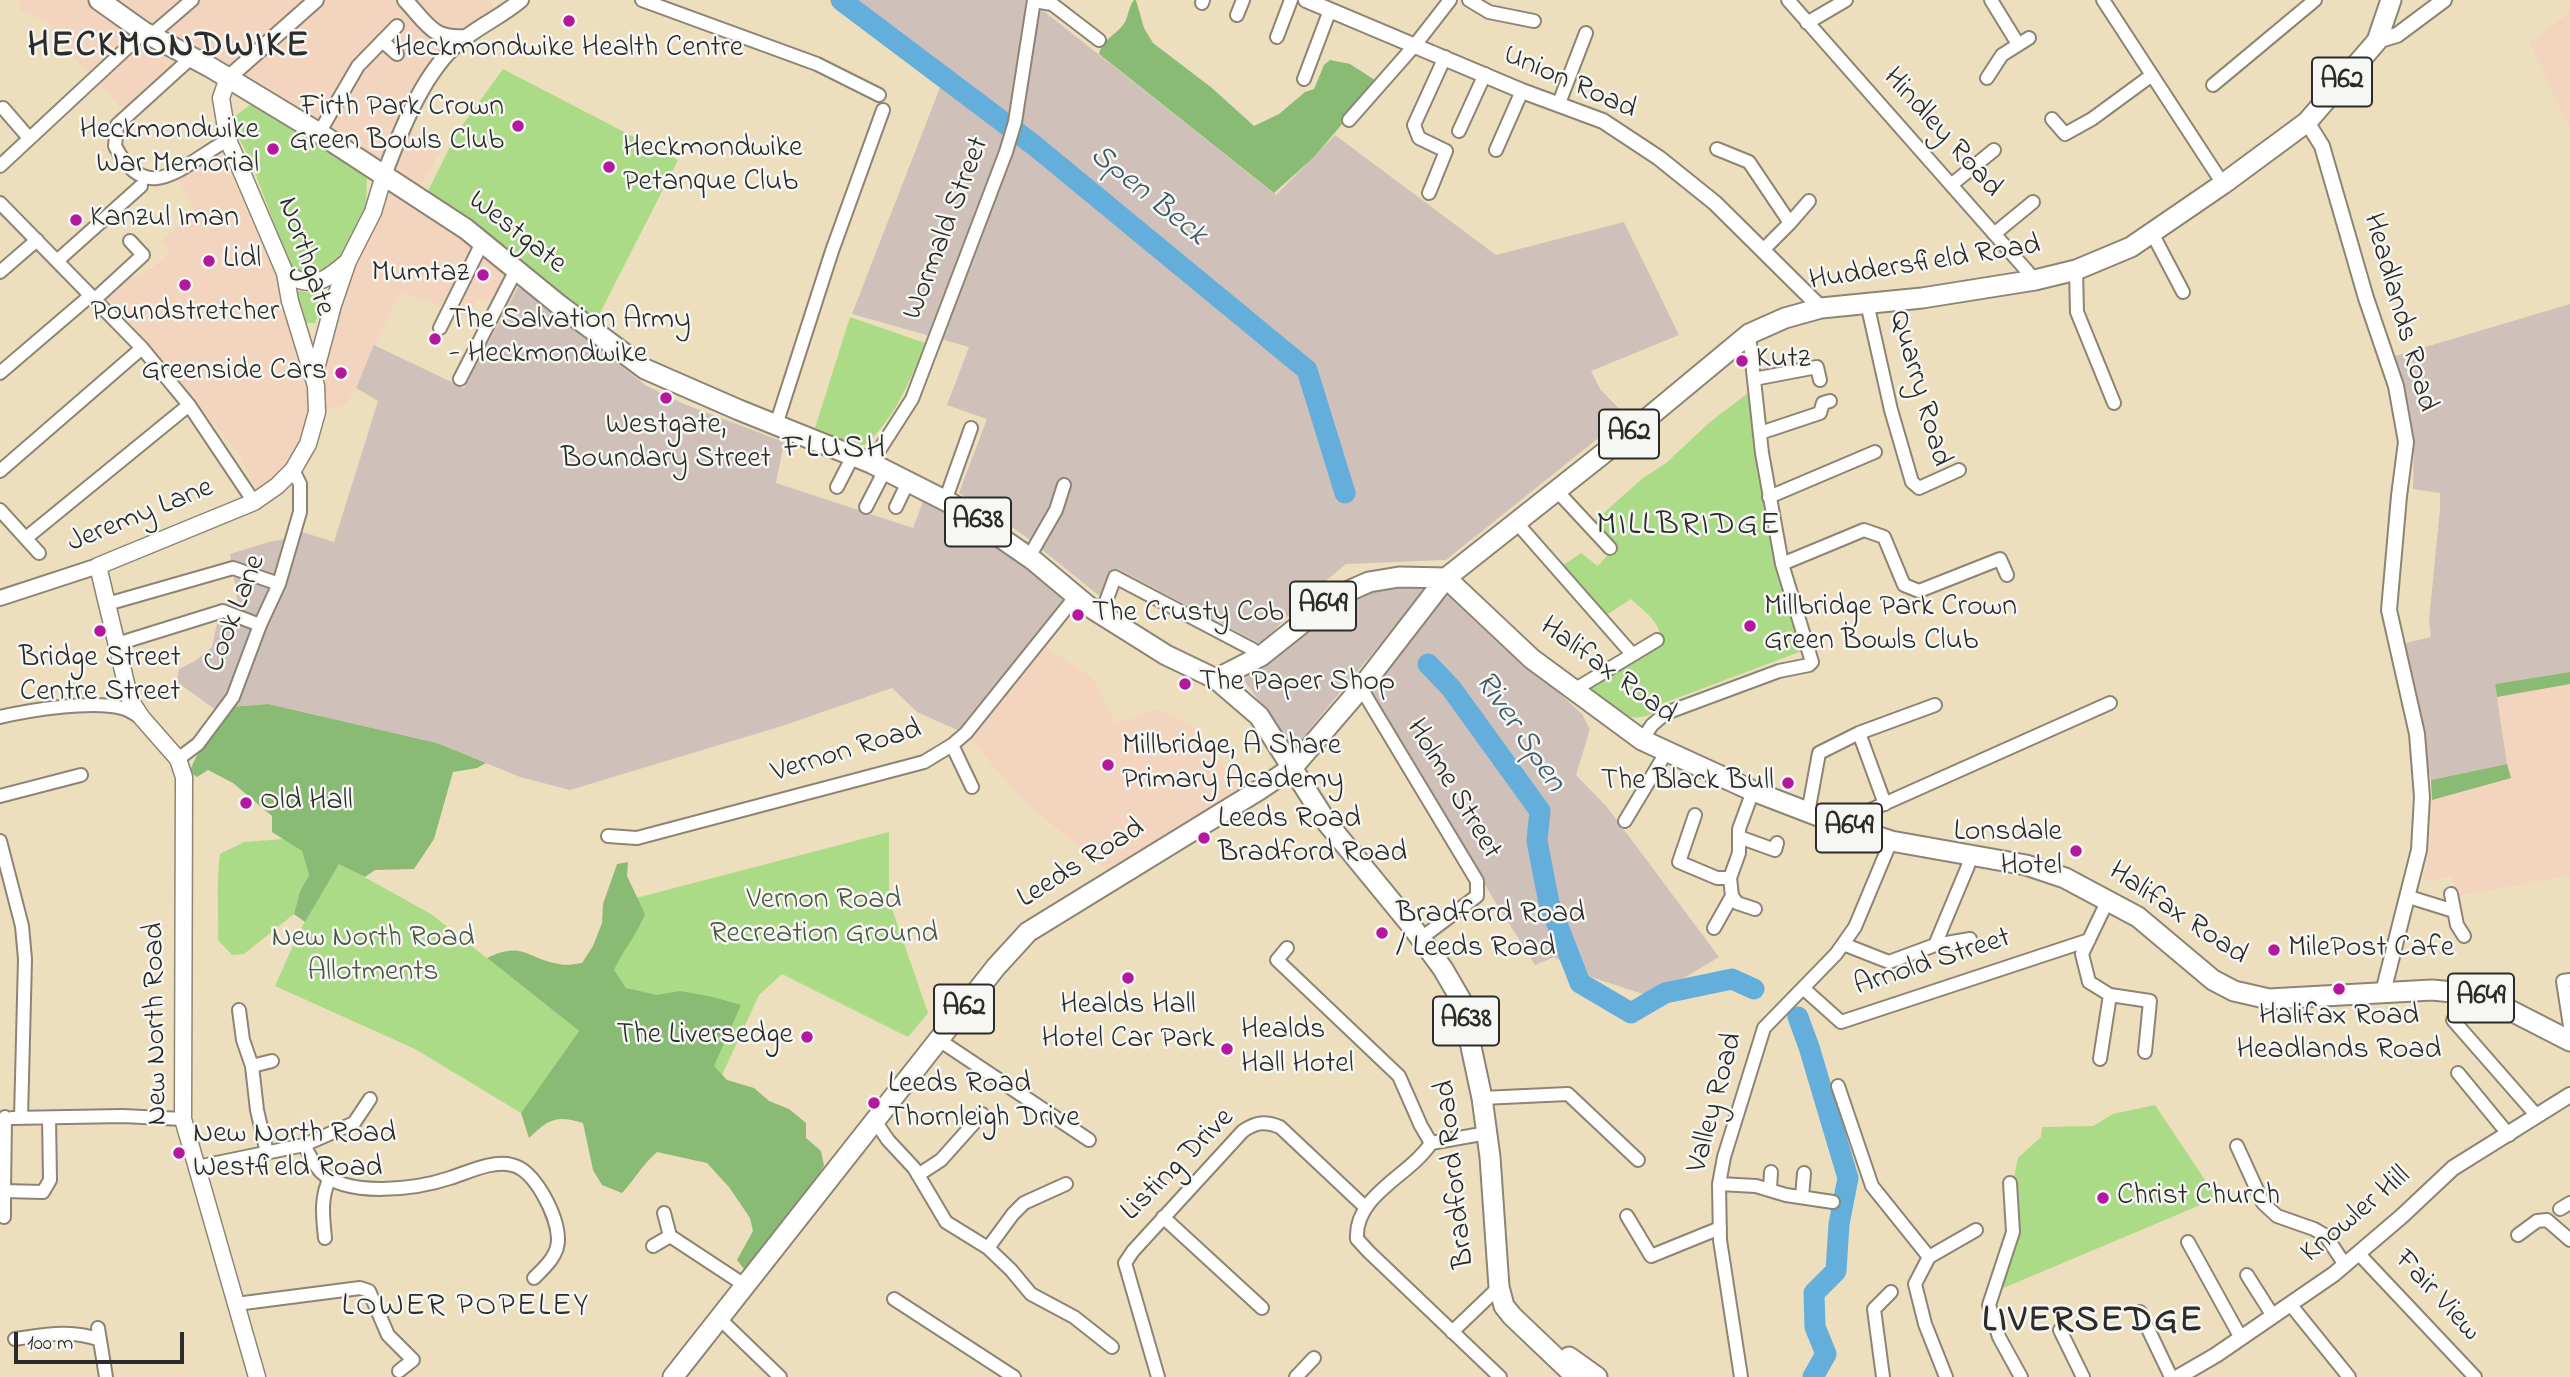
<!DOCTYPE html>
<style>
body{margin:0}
#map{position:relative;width:2570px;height:1377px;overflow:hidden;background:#eddfbd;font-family:"Indie Flower",sans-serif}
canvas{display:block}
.scale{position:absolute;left:14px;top:1332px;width:170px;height:32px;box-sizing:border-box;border:4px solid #2b2b2b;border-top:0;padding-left:9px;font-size:21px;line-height:24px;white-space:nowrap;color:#2b2b2b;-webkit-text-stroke:5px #f6f6f2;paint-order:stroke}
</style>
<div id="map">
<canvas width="2570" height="1377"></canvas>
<div class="scale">100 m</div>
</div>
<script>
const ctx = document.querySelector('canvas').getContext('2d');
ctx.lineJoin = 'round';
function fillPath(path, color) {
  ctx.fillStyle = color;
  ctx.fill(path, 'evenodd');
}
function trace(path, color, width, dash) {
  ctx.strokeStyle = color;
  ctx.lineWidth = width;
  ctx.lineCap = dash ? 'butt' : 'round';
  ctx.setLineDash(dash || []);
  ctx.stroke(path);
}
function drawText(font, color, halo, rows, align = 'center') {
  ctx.font = font + ' "Indie Flower",sans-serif';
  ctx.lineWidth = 5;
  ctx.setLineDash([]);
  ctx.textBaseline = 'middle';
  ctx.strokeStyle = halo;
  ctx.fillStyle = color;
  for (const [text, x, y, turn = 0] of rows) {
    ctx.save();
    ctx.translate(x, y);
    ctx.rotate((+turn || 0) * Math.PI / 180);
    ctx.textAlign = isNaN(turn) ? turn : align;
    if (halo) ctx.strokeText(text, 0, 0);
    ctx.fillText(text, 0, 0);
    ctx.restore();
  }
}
fillPath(new Path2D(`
 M19 0H490L499 18 466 37 403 126 444 147 410 201 511 272 493 303 479 298 467 316 400 292 347 405 318 412 293 470 256 490 241 457 155 351 105 295 118 285 153 267 170 252 161 242 194 211 175 173 220 153 313 354 385 177 184 60 126 113 53 35 50 24 21 11Z
 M2570 12V128L2529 43Z
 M1039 642 1094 679 1115 723 1156 709 1193 725 1247 798 1117 878 1020 798 966 733Z
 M2570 684V876L2457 896 2452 877 2424 881 2430 844 2432 800 2510 778 2497 697Z`), '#f3d4be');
fillPath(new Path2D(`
 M854 0H1027L1025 11 1045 12 1276 195 1335 135 1496 255 1624 222 1679 335 1591 371 1600 389 1626 416 1446 560 1346 564 1304 599 1261 644 1118 569 1102 598 1025 536 959 493 987 419 947 405 969 347 852 314 946 72Z
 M518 287 545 305 645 385 684 404 784 442 776 483 913 528 924 499 990 535 1071 598 973 737 917 712 892 688 782 726 570 790 520 777 437 743 268 704 213 708 177 682 179 669 195 661 212 647 218 619 238 603 230 554 269 542 285 539 302 532 334 542 378 401 356 388 374 345 464 388Z
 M2570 304V672L2495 684 2507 764 2431 780 2402 644 2431 637 2429 620 2440 509V493L2413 489 2414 435 2395 356Z
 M1429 580 1424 591 1294 748 1243 679 1302 632 1352 596 1371 585Z
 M1448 591 1582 714 1590 729 1576 775 1607 807 1719 957 1652 997 1582 974 1554 957 1535 965 1491 895 1368 689Z`), '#cfc0ba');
fillPath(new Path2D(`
 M503 69 678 160 597 319 428 191 458 131Z
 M250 105 261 109 367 175 366 210 345 250 330 269 308 277 292 269 288 260 251 162 230 120Z
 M295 290 316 294 327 291 315 323H304Z
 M850 317 925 343C910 381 896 417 865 445H853L815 428Z
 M1752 390 1805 650 1664 703C1660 706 1655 712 1651 714 1629 726 1596 703 1579 692L1658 643C1666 625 1643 611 1631 599L1605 616 1562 566 1581 553 1598 566 1611 551 1590 525 1643 478 1666 463 1710 422Z
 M889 832V900L928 1013 908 1037 782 974 759 995 716 1088 584 995 636 898Z
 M284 839 302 851 309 875 300 891 294 914 244 954 232 955 218 940C219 911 216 882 220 854L244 842Z
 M339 863 431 914 579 1031 521 1113 415 1049 275 986 299 932Z
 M2155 1105 2217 1198 2001 1289 2020 1234 2013 1182 2018 1158 2041 1137 2042 1127 2093 1126 2113 1114Z`), '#acdb88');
fillPath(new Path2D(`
 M1134 0H1136L1144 28 1153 43 1212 88 1254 126 1279 114 1305 92 1314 89 1324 65 1330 60 1350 64 1378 82 1314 157 1274 193 1099 54C1103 38 1117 35 1125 22 1129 14 1129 6 1134 0Z
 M2570 672V684L2497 697 2495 684Z
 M268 704 437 743 486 763 477 768 453 772 434 839 414 869 375 870 365 877 339 864 305 922 294 914 300 891 309 875 302 851 272 832V816L233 783 208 770 197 777 190 772C199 743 217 733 230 707Z
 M2507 764 2511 778 2432 800 2431 780Z
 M628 862 627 876 645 914C637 935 623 950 614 970L626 988 657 995 680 991 713 997 741 1005 714 1066 727 1080 754 1088 769 1101 789 1109 806 1123V1138L821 1151 824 1166 786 1226 754 1268 744 1269 737 1260 753 1231 750 1218 729 1187 707 1163 657 1152C643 1164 635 1179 622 1193L602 1185 593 1170 583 1123C556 1115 549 1119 529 1138L521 1113 579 1031 487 958C523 940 528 959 559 964 566 966 575 964 582 963L593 946 602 923 603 904 617 864Z`), '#89bb74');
trace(new Path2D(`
 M841 0 1035 146 1307 370 1345 493
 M1428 664 1451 688 1540 811 1537 841 1549 903 1580 983 1631 1013 1665 993 1732 979 1754 989
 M1798 1017 1809 1047 1848 1178 1839 1224 1836 1271 1814 1293 1815 1327 1826 1354 1813 1377`), '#64aedc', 21);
const minor = new Path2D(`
 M642 0 817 64 879 95
 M1469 0 1489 12 1534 21
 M1788 0 2035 280
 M1991 0 2018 44
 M2103 0 2223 184
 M1034 1 1052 4 1099 40
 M1202 3 1203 0
 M1237 15 1243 0
 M1807 23 1846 0
 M150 36 192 0
 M1277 37 1291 0
 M382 41 397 54
 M192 57 117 125 115 146C148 210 184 163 228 140
 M1987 78 2002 55 2029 38
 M1304 79 1330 10
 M2213 85 2315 0
 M1559 103 1586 33
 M3 108 29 138
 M2052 119 2065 134 2092 119 2152 75
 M1349 120 1415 45 1450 0
 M1459 131 1485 74
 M319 133 358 66 397 26
 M1717 149 1749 162 1790 223 1763 250
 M1496 150 1522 91
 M0 166 144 32
 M1951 185 1994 150
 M1429 193 1446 151 1419 138 1414 125 1445 57
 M0 203 142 348 189 405 254 502
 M1790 223 1809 201
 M2152 233 2183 292
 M1994 234 2033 202
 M57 261 141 186
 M2076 270 2077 312 2114 403
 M0 272 37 240
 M94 300 143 255 130 241
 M1867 303 1891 410 1912 482 1919 488 1959 470
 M440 328 482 243
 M0 373 90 296
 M460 379 516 270
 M1754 379 1817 367 1820 380
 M776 425 832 251 883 110
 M1760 433 1820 413 1823 403 1830 401
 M871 463 912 399 1006 152 1015 122 1034 0
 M0 471 142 348
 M837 487 853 456
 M1557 491 1610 548
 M1769 497 1875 452
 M945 501 971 428
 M866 507 885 470
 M896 507 908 482
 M0 510 39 553
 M1516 522 1632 654
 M26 538 189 405
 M1029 557 1056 510 1064 485
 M1782 564 1864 530 1884 537 1904 585 1919 591 2000 559 2007 575
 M107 604 233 568 279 584
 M1101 615 1115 577 1252 649 1261 656
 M117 644 223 611 260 625
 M1361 688 1477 881V896L1420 939
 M1574 690 1657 640
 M0 717C30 710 92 700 122 708 128 709 135 714 141 718
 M1859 733 1885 804
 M1642 740 1652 725 1666 713 1779 671 1809 665 1812 662 1782 564 1762 453 1749 334
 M952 745 972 787
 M178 759 198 744 233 697 260 625 279 584 300 512V484L293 470
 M0 796 81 775
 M1808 813 1819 753 1859 733 1935 705
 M1695 815 1679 862 1717 878H1730
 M1625 821 1667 751
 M1839 824 2110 703
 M608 836 637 838 924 762 952 745 966 733 1076 596
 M1739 837 1775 850 1777 843
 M0 841 22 926 25 959 21 1118
 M2451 894 2457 925 2464 936
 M1732 896 1737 903 1755 909
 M2409 897 2454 911
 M2108 900 2082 954 2089 982 2110 995 2150 1001 2145 1052
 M1714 928 1732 896 1730 878 1739 853V829L1753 791
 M1843 944 1889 962 1935 945 1970 939
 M1935 945 1968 866 1970 855
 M1287 948 1277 960 1399 1076 1421 1126 1431 1143
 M2570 980 2563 981 2570 1026
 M1803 988 1841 1022 2089 940
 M239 1010 243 1040 252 1066 257 1110 267 1153
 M2453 1020 2537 1116
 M939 1040 1089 1140
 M2100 1059 2110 995
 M252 1066 272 1061
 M2458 1073 2509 1135
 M1838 1086 1872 1186 1929 1257
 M1482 1098 1568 1094 1638 1160
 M5 1117 4 1191 43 1192 50 1180 49 1118
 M12 1118 123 1116 183 1119
 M875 1121 888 1140 914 1168 946 1222 988 1248 1011 1270 1031 1294 1074 1317 1112 1347
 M1487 1133 1431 1143C1410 1176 1354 1195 1357 1239L1369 1252 1500 1377
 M304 1145C309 1154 314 1165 321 1172 348 1198 417 1189 450 1178 469 1172 492 1160 512 1165 535 1170 557 1215 558 1238 559 1255 545 1267 534 1278
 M2237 1146 2263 1203 2277 1216 2314 1229 2326 1236 2345 1265
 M197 1167 304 1145 354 1123 370 1099
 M918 1175 941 1160 982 1114
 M2010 1183 2013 1232 1989 1305 1999 1337 2021 1377
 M1719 1184 1756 1186 1786 1195 1833 1202
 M1770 1189 1771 1172
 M1802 1197 1804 1173
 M2560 1209 2570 1203
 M664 1213 670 1236 746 1286
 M1627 1216 1651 1256 1720 1228
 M4 1217V1191
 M1163 1217 1262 1308
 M2518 1235 2537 1221 2547 1220 2570 1240
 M325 1238C323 1217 320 1198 330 1178
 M2188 1242 2241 1338
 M653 1246 670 1236
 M988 1248 1013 1214 1024 1203 1066 1184
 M2358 1253 2475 1377
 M2247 1275 2273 1316
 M894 1299 1014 1377
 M236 1304 360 1288 369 1291 388 1335 413 1360 399 1371
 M2290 1304 2349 1377
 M2140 1312 2171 1377
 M720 1319 780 1377
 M98 1328 106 1377
 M2060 1330 2083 1377
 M1452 1332 1499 1287
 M15 1339C44 1335 72 1329 100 1340
 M1158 1377 1125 1263 1133 1251 1243 1131C1256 1122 1265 1121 1280 1127L1365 1207
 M1296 1377 1314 1358
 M1741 1377 1720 1240 1719 1184 1724 1157 1764 1028 1836 954 1855 927 1891 841
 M1883 1377 1874 1309 1891 1292
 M1946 1377 1925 1324 1915 1284 1929 1257 1976 1230`);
const tertiary = new Path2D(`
 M405 0C427 23 432 40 466 37
 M1306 0 1522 91 1603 121 1659 158 1715 203 1821 308
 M2377 41 2397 35 2444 0
 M228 78 316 0
 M2307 122 2322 146 2366 298 2396 386 2406 442 2399 496 2389 610 2417 734 2422 797 2419 850 2383 992
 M384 175C400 133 421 78 454 47 474 28 500 18 521 0
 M0 598 98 566
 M2178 1377 2216 1355 2334 1274 2402 1216 2453 1168 2570 1095`);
const secondary = new Path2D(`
 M228 78 221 98 228 140 285 273 290 301 316 386 317 412 308 444 293 470 277 486 254 502 98 566 130 700 142 718 178 759 184 777 183 1119 257 1377
 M285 273C312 290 324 282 346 263
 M314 376 333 305 348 261 373 212 384 175`);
const primary = new Path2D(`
 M99 0 144 32 210 67 319 133 466 229 558 304 645 369 739 410 871 463 952 504 1033 560 1088 606 1166 655 1216 679 1259 716 1328 824 1410 924 1443 969 1461 1000 1482 1098 1490 1157 1499 1287 1504 1306 1512 1316 1576 1377
 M1446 578 1532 659 1642 740 1753 791 1839 824 1891 841 2026 865 2065 878 2138 917 2213 980 2234 991 2269 999 2432 990 2463 993 2492 1001 2570 1041
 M1216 679 1261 656 1335 597 1369 582 1399 577 1446 578
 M1569 1357 1597 1377
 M673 1377 996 967 1028 932 1259 790 1293 767 1361 688 1446 578 1638 426 1749 334 1785 318 1821 308 1922 298 2035 280 2076 270 2131 247 2223 184 2307 122 2377 41 2391 0`);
trace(minor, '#8c8574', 16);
trace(tertiary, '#8c8574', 18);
trace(secondary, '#8c8574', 19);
trace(primary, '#8c8574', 23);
trace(minor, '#fff', 12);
trace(tertiary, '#fff', 14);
trace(secondary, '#fff', 16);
trace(primary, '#fff', 19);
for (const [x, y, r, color] of [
 [569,21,7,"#b5179e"],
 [518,126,7,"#b5179e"],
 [273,149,7,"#b5179e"],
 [609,167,7,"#b5179e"],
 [76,220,7,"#b5179e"],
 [209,261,7,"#b5179e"],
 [483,275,7,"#b5179e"],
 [185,285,7,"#b5179e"],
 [435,339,7,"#b5179e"],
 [1742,361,7,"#b5179e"],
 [341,373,7,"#b5179e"],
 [666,398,7,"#b5179e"],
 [1078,615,7,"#b5179e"],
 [1750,626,7,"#b5179e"],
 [100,631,7,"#b5179e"],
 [1185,684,7,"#b5179e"],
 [1108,765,7,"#b5179e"],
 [1788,783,7,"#b5179e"],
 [246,803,7,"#b5179e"],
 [1204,838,7,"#b5179e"],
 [2076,851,7,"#b5179e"],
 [1382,933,7,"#b5179e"],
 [2274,950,7,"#b5179e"],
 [1128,978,7,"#b5179e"],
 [2339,989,7,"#b5179e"],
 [807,1037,7,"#b5179e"],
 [1227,1049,7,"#b5179e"],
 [874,1103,7,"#b5179e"],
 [179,1153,7,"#b5179e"],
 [2103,1198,7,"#b5179e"]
]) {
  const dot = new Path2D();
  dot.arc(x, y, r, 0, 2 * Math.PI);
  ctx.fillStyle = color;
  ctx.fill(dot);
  trace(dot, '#f6f6f2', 2.5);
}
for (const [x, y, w] of [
 [2342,82,60],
 [1629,434,60],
 [978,522,66],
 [1323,606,66],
 [1849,828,66],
 [2481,998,66],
 [964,1009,60],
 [1466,1021,66]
]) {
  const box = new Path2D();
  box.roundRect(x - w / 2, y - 24.5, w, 49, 5);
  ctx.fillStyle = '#f6f6f2';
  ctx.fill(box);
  trace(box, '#2b2b2b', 2);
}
drawText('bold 28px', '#2b2b2b', null, [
 ["A62",2342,82],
 ["A62",1629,434],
 ["A638",978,522],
 ["A649",1323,606],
 ["A649",1849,828],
 ["A649",2481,998],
 ["A62",964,1009],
 ["A638",1466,1021]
]);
drawText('30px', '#2b2b2b', '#f6f6f2', [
 ["Heckmondwike Health Centre",569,50,"center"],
 ["Firth Park Crown",504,109,"right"],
 ["Green Bowls Club",504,143,"right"],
 ["Heckmondwike",259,132,"right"],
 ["War Memorial",259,166,"right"],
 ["Heckmondwike",623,150],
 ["Petanque Club",623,184],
 ["Kanzul Iman",90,220],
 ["Lidl",223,261],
 ["Mumtaz",469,275,"right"],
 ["Poundstretcher",185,314,"center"],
 ["The Salvation Army",449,322],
 ["- Heckmondwike",449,356],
 ["Kutz",1756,361],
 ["Greenside Cars",327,373,"right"],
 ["Westgate,",666,427,"center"],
 ["Boundary Street",666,461,"center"],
 ["Millbridge Park Crown",1764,609],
 ["Green Bowls Club",1764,643],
 ["The Crusty Cob",1092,615],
 ["Bridge Street",100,660,"center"],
 ["Centre Street",100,694,"center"],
 ["The Paper Shop",1199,684],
 ["Millbridge, A Share",1122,748],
 ["Primary Academy",1122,782],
 ["The Black Bull",1774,783,"right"],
 ["Old Hall",260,803],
 ["Leeds Road",1218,821],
 ["Bradford Road",1218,855],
 ["Lonsdale",2062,834,"right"],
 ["Hotel",2062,868,"right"],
 ["Bradford Road",1396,916],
 ["/ Leeds Road",1396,950],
 ["MilePost Cafe",2288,950],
 ["Healds Hall",1128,1007,"center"],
 ["Hotel Car Park",1128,1041,"center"],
 ["Halifax Road",2339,1018,"center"],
 ["Headlands Road",2339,1052,"center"],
 ["Healds",1241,1032],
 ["Hall Hotel",1241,1066],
 ["The Liversedge",793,1037,"right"],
 ["Leeds Road",888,1086],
 ["Thornleigh Drive",888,1120],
 ["New North Road",193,1136],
 ["Westfield Road",193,1170],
 ["Christ Church",2117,1198]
], 'left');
drawText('30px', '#2b2b2b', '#f6f6f2', [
 ["Union Road",1569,84,24],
 ["Hindley Road",1941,134,48],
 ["Wormald Street",948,229,-69],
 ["Westgate",516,234,38],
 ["Northgate",304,257,71],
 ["Huddersfield Road",1925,265,-9],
 ["Headlands Road",2398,313,74],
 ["Quarry Road",1918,389,74],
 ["Jeremy Lane",141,517,-22],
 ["Cook Lane",237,614,-69],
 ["Halifax Road",1607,672,36],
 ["Vernon Road",847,753,-17],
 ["Holme Street",1452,790,59],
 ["Leeds Road",1082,865,-32],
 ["Halifax Road",2177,915,34],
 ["Arnold Street",1933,964,-18],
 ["New North Road",158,1024,-91],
 ["Valley Road",1717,1103,-75],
 ["Listing Drive",1179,1166,-45],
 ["Bradford Road",1457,1174,-96],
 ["Knowler Hill",2357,1216,-40],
 ["Fair View",2436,1297,47]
]);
drawText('30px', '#4b5742', '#f6f6f2', [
 ["Vernon Road",824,902],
 ["Recreation Ground",824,936],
 ["New North Road",373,940],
 ["Allotments",373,974]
]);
drawText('italic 32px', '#3f5969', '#f6f6f2', [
 ["Spen Beck",1147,197,39],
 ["River Spen",1518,733,56]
]);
ctx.letterSpacing = '2px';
drawText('32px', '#2b2b2b', '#f6f6f2', [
 ["LOWER POPELEY",466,1309]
]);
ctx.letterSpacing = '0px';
ctx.letterSpacing = '2px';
drawText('33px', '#2b2b2b', '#f6f6f2', [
 ["FLUSH",835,451],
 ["MILLBRIDGE",1689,528]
]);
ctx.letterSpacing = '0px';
ctx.letterSpacing = '2px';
drawText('bold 37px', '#2b2b2b', '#f6f6f2', [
 ["HECKMONDWIKE",169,49],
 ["LIVERSEDGE",2093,1324]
]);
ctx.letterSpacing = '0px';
</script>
